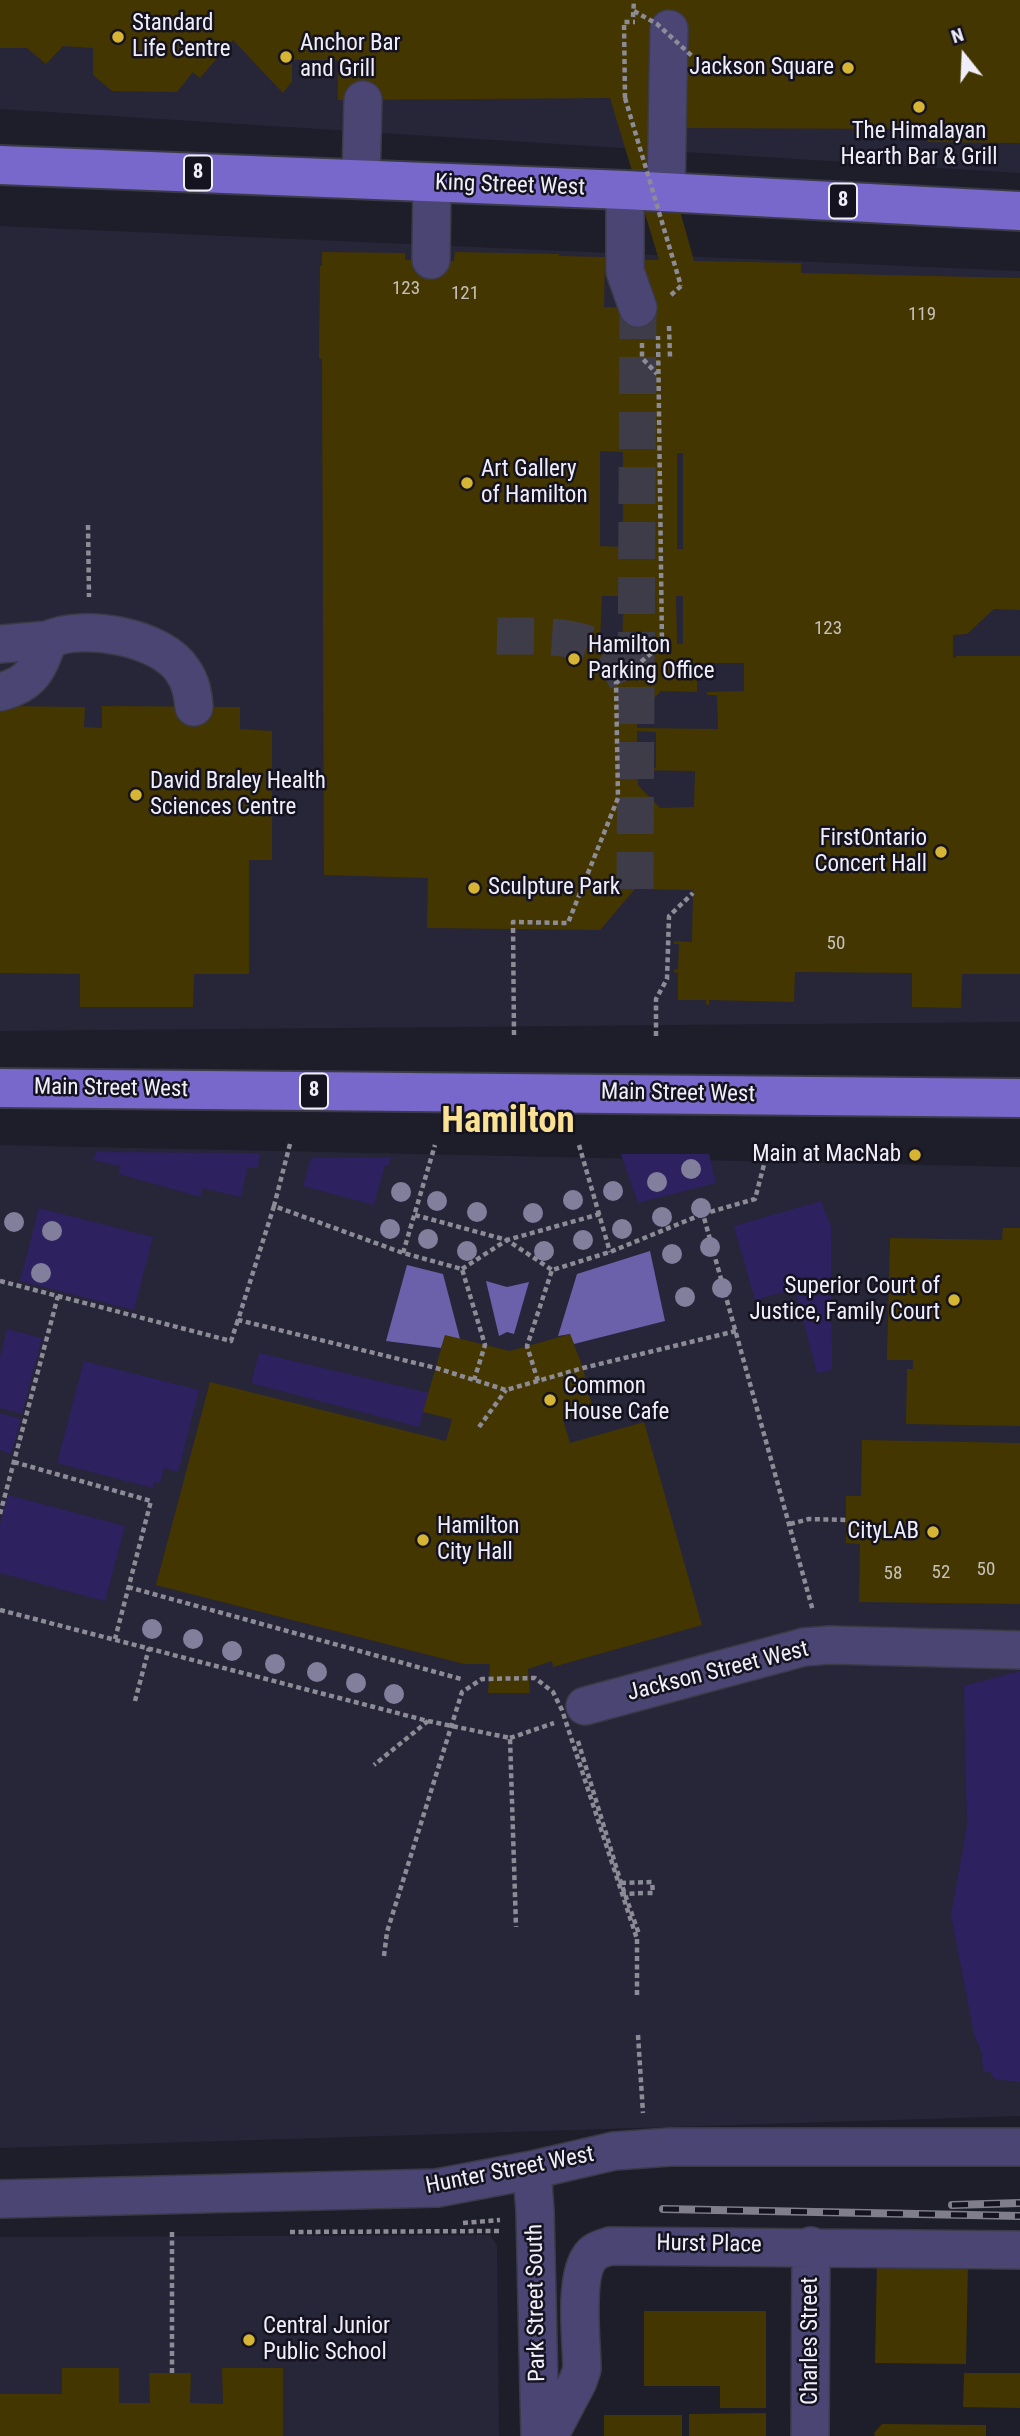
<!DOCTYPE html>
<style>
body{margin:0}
#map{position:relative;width:1020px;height:2436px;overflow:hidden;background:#1e1d2a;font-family:"Roboto Condensed",sans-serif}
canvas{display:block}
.north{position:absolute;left:929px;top:21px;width:70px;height:70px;-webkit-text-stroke:5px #151320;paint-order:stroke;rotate:342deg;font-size:19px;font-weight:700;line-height:28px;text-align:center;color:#f0eff9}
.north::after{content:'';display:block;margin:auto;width:24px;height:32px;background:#f0eff9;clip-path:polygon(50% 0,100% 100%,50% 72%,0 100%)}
</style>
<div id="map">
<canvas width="1020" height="2436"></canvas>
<div class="north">N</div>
</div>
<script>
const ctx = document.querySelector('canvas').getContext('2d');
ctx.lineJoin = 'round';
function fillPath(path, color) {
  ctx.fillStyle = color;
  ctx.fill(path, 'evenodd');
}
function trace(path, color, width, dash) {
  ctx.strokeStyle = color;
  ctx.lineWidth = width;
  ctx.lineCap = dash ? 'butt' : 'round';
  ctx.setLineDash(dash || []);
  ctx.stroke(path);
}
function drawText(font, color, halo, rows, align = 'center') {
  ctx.font = font + ' "Roboto Condensed",sans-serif';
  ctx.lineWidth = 5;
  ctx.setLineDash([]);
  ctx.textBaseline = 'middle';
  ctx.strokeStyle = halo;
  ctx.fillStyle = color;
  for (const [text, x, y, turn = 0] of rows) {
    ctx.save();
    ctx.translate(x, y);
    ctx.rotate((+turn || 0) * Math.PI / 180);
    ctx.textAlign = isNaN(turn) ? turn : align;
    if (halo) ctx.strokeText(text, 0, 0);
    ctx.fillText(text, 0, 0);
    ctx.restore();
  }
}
fillPath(new Path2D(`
 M0 0H1020V173L0 109Z
 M0 226 1020 271V1022L0 1031Z
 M0 1145 1020 1167V1690L983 2071 1020 2072V2116L0 2148Z
 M490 2235 497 2245 499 2436H0V2237Z`), '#272538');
fillPath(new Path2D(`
 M96 1152 260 1153 258 1168H247L241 1197 202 1188 201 1197 119 1174 120 1166 93 1160Z
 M621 1154H709L716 1183 638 1203Z
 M311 1158H391L389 1165H385L374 1205 303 1186Z
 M821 1201 831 1226 832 1370 817 1373 795 1289 755 1300 734 1226Z
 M39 1208 153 1237 134 1310 20 1281Z
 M7 1329 42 1338 22 1414 0 1408V1357Z
 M259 1353 429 1393 419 1427 251 1383Z
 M84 1361 199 1390 178 1472 164 1468 160 1483 154 1482 153 1488 57 1463Z
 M0 1413 21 1419 11 1454 0 1450Z
 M8 1495 125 1526 105 1601 0 1573V1524Z
 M1020 1671V2082L994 2079 990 2072H983L982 2053 974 2034 951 1915 967 1826 964 1686Z`), '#2e215f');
fillPath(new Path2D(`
 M650 1251 665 1321 574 1344 570 1334 558 1336 577 1274Z
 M407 1265 443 1274 460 1339 445 1336 441 1348 386 1341Z
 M486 1281 507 1287 529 1282 514 1334 507 1332 499 1336Z`), '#6b61ab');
fillPath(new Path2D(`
 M0 0H1020V143L928 142 916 129 676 128V36L654 15V98L652 110 694 261 801 263V273L1020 278V610L994 609 967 634 953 635V658H956V656H1020V974H962L961 1008 912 1007V973L795 972 794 1002 709 1000V1005L706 1004V1000H678V973L674 972V969L678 970 679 944H674V941L692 942 693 890 635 889 600 930 427 928 428 878 324 875 322 359 319 358 320 266H322V252L405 253V260L454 261 455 252 559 254V256L605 257 604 307 638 308 639 260H659L610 98 338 100V60H292V81L283 93 233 40 200 78 193 72 177 92 112 91 93 75V48L63 46 46 64 27 48H0ZM600 451 623 452V547L600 546ZM677 453H683V549H677ZM602 596H624L622 643 600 642ZM676 596H683V644H677ZM697 663H744V691L707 692V695H717L718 729 637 728V715L661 691 697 692ZM637 731 656 732V768H637ZM637 770 695 771 694 807 660 808 638 785Z
 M0 706 85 707 84 727 102 728V706L240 707V729L272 731V860H249V974H194L193 1007H80V974L0 973Z
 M1003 1228H1020V1426L906 1424 907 1369H913V1360H887L890 1238 1002 1240Z
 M570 1334 583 1368 593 1410 563 1420 570 1443 644 1422 702 1625 553 1667 552 1661 528 1669 530 1693H488L490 1664H464L156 1585 210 1382 446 1441 452 1419 423 1412 445 1335 510 1351Z
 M862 1440 1020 1443V1604L859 1602 860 1544 846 1543V1496H861Z
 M877 2263 968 2264 966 2364 875 2363Z
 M644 2311H766V2408H720V2386H644Z
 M62 2368H119V2403H150L149 2373H191L190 2403 223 2404 222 2368H283V2436H0V2394H62Z
 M964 2373H1020V2408L963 2407Z
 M766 2413V2436H689V2414Z
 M604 2415H682V2436H604Z
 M882 2424 986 2425V2436H875L874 2433Z`), '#443601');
trace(new Path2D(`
 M497 636C535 637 584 631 614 660 623 669 629 687 636 698
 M635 889 638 308`), '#3e3c49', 37, [37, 18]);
const minor = new Path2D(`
 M361 179 363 100
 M625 190V271L638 308
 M666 192 669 29
 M431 260 432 183
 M48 640C83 623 162 637 183 671 191 682 193 694 194 707
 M0 644 48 640C39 669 31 684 0 692
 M585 1706 804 1647 830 1645 1020 1650
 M532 2170 535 2211 540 2436
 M0 2199 437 2188 532 2170 614 2151 670 2147H1020
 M549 2436 578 2381 582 2369C582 2343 572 2268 595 2252 599 2249 605 2248 610 2246L1020 2250
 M810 2436 811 2246`);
const major = new Path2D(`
 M0 165 625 190 1020 211
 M0 1088 1020 1098`);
trace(minor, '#3b3a47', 40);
trace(major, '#3b3a47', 42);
trace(new Path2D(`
 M633 17 634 0
 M625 98 624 22H635
 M671 295 681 286
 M669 326 670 357
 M642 343V358L657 374
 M88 525 89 597
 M514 1035 513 922 568 923 618 798 616 683 662 644 658 336
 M656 1036V999L667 979 669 916 693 893
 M290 1144 274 1206 403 1253 462 1269 485 1345 474 1380
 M579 1145 610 1252
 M766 1157 755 1199 703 1214 813 1611
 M274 1206 238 1320 436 1368 506 1390 583 1368 736 1331
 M415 1215 507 1240 600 1214
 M403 1253 435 1145
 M462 1269 507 1240 552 1270
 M0 1281 231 1341 238 1320
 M538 1381 527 1346 552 1270 610 1252 703 1214
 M479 1427 506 1390
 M14 1462 151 1501 115 1639
 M0 1514 58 1296
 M790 1524 809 1519 846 1520
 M128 1587 461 1679
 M0 1610 428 1721 374 1765
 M135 1701 149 1648
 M428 1721 510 1738 516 1927
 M510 1738 554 1723
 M578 1741 621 1883 639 1934
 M621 1883 652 1882 653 1893H644
 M637 1939V1998
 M638 2035 643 2113
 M463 2223 500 2220
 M172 2232V2373
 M290 2232 499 2231`), '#8c8b96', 4.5, [5, 3.5]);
trace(minor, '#4b4574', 37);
trace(major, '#7868cb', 38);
const rail = new Path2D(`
 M952 2205 1020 2203
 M663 2209 1020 2216`);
trace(rail, '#7f7e8a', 8);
trace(rail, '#151320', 5, [16]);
trace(new Path2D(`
 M634 11 657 24 692 56
 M625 98 681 286
 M621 1894 644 1893
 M384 1956 387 1932 462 1692 482 1679 535 1678 553 1692 562 1710 637 1939`), '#8c8b96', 4.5, [5, 3.5]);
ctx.fillStyle = '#817f9c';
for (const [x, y] of [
 [691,1169],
 [657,1182],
 [613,1191],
 [401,1192],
 [573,1200],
 [437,1201],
 [701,1208],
 [477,1212],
 [533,1213],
 [662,1217],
 [14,1222],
 [390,1229],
 [622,1229],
 [52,1231],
 [428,1239],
 [583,1240],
 [710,1247],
 [467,1251],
 [544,1251],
 [672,1254],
 [41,1273],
 [722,1288],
 [685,1297],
 [152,1629],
 [193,1639],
 [232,1651],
 [275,1664],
 [317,1672],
 [356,1683],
 [394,1694]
]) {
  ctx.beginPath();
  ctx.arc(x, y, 10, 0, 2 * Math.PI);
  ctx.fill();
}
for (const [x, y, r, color] of [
 [118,37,7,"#d7b534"],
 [286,57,7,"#d7b534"],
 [848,68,7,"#d7b534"],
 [919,107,7,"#d7b534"],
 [467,483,7,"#d7b534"],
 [574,659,7,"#d7b534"],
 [136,795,7,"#d7b534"],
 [941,852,7,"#d7b534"],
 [474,888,7,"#d7b534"],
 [915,1155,7,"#d7b534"],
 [954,1300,7,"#d7b534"],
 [550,1400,7,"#d7b534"],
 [933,1532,7,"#d7b534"],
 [423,1540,7,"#d7b534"],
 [249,2340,7,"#d7b534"]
]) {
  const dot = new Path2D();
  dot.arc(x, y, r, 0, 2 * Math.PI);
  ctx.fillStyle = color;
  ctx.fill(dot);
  trace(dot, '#151320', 2.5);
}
drawText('19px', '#c5c1bb', null, [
 ["123",406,289],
 ["121",465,294],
 ["119",922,315],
 ["123",828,629],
 ["50",836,944],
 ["50",986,1570],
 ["52",941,1573],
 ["58",893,1574]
]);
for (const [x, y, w] of [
 [198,173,28],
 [843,201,28],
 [314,1091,28]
]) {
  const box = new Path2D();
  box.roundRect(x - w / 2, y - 17.5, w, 35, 5);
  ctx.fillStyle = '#151320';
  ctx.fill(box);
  trace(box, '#f0eff9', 2);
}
drawText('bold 21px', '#f0eff9', null, [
 ["8",198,173],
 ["8",843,201],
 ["8",314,1091]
]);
drawText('23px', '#f0eff9', '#151320', [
 ["Standard",132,24],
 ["Life Centre",132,50],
 ["Anchor Bar",300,44],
 ["and Grill",300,70],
 ["Jackson Square",834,68,"right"],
 ["The Himalayan",919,132,"center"],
 ["Hearth Bar & Grill",919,158,"center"],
 ["Art Gallery",481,470],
 ["of Hamilton",481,496],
 ["Hamilton",588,646],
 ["Parking Office",588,672],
 ["David Braley Health",150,782],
 ["Sciences Centre",150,808],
 ["FirstOntario",927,839,"right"],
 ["Concert Hall",927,865,"right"],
 ["Sculpture Park",488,888],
 ["Main at MacNab",901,1155,"right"],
 ["Superior Court of",940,1287,"right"],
 ["Justice, Family Court",940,1313,"right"],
 ["Common",564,1387],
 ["House Cafe",564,1413],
 ["Hamilton",437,1527],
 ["City Hall",437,1553],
 ["CityLAB",919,1532,"right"],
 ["Central Junior",263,2327],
 ["Public School",263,2353]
], 'left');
drawText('23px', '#f0eff9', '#151320', [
 ["King Street West",510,186,2],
 ["Main Street West",111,1089,1],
 ["Main Street West",678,1094,1],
 ["Jackson Street West",718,1672,-14],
 ["Hunter Street West",510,2171,-11],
 ["Hurst Place",709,2245,1],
 ["Park Street South",537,2303,-91],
 ["Charles Street",811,2341,-90]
]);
drawText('bold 37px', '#f9e294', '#151320', [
 ["Hamilton",508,1123]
]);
</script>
